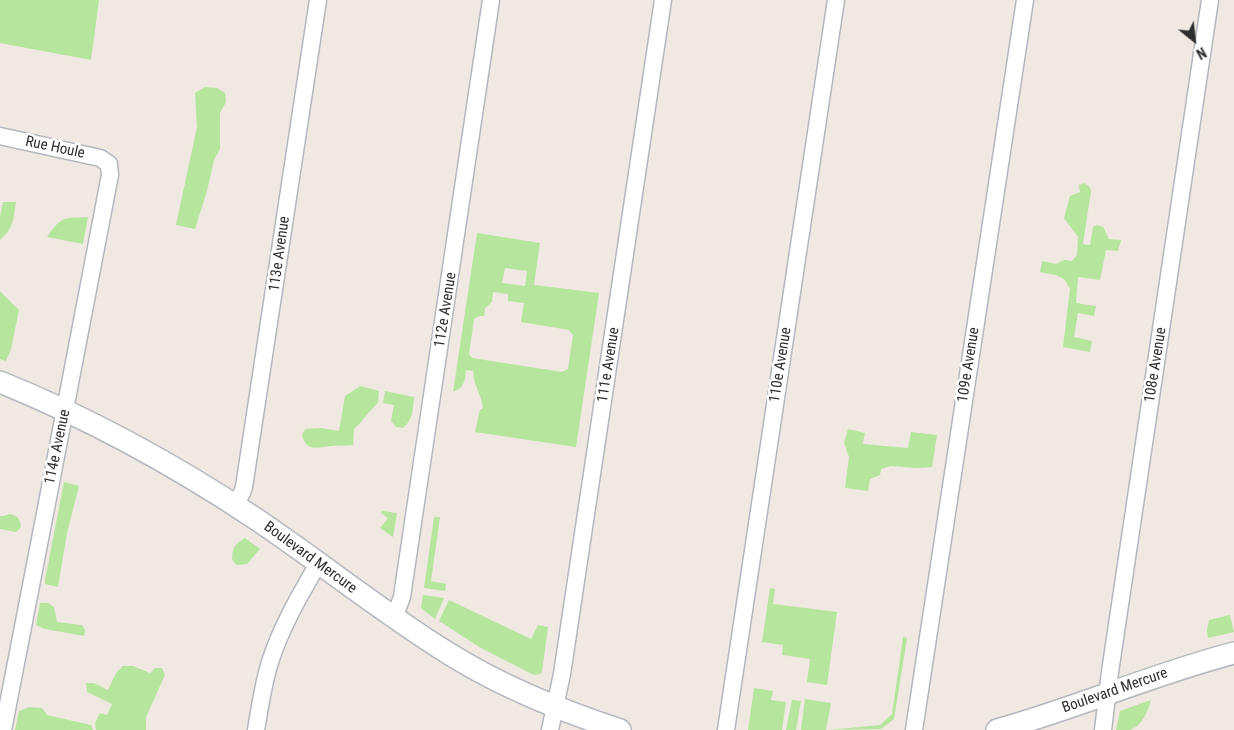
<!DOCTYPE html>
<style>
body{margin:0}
#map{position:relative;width:1234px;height:730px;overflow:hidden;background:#efe9e1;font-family:"Roboto Condensed",sans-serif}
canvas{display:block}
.north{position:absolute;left:1169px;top:15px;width:50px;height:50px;-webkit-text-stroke:4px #fff;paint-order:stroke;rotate:151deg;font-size:14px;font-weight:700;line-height:20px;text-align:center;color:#2e2e2e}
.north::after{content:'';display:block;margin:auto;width:18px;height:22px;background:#2e2e2e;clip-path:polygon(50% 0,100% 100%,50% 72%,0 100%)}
</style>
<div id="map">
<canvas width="1234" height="730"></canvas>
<div class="north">N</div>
</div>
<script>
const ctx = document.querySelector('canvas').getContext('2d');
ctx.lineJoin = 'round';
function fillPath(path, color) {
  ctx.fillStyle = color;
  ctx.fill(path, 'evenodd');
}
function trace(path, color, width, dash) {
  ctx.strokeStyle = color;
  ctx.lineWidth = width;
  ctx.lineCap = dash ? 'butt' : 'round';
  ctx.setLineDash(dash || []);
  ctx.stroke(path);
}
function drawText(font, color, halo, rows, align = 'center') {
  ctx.font = font + ' "Roboto Condensed",sans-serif';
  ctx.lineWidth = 5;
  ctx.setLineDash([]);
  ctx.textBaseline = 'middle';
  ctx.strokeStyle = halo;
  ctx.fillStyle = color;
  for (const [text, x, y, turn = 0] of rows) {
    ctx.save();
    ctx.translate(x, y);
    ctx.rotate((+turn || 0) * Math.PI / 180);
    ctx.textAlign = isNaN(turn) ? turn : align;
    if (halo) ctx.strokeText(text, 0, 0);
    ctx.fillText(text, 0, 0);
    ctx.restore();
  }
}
fillPath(new Path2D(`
 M0 0H99L91 60 0 43Z
 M205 87 217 88 225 93 226 102 220 113V149L214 160 207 191 195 229 176 225 197 127 195 93Z
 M1084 183 1089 186 1091 191 1083 244 1090 245 1093 227 1097 225 1103 227 1109 239 1121 240 1118 251 1106 250 1100 280 1078 277 1076 303 1096 306 1094 316 1078 313 1074 337 1092 341 1090 352 1063 347 1070 289 1065 280 1056 275 1040 272 1042 261 1056 264 1064 260 1072 261 1077 255 1078 237 1064 218 1070 196 1080 192 1079 185Z
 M3 202H16C13 220 14 228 0 240V216Z
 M88 217 83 244 47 237C61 216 64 218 88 217Z
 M477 233 540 243 534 285 599 293 576 447 475 432 480 410 483 408C481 394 474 386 473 371L466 370C465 381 464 388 453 392ZM505 268 527 271 525 286 502 283ZM493 292 508 294V301L524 303 521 322 569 330 573 335 568 369 562 372 472 358 469 354 474 319 479 316H484L485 308 492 302Z
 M0 291 19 310 11 349 6 361 0 359Z
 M360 386 379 391 378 403C369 411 363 421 354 429L353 445C346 446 339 445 332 446 319 447 306 453 302 435L305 429 321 428 339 431 345 396Z
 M385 391 414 397C413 409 413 420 403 428L396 427 391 421 394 405 383 403Z
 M848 429 865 433 863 444 908 448 911 432 937 435 932 467 916 468 891 466 881 469 880 475 870 479 868 491 845 488 849 457 844 443Z
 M64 482 79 486 67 533 58 587 45 584V580Z
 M382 511 397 513 393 537 380 528 388 518 381 513Z
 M9 514C17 515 20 518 21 527L16 532 0 529V516H5Z
 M434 517H440L431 581 446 584 445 591 424 588Z
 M245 538 260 549 247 564 237 565 232 560C232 548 235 544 245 538Z
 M770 588 775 589 773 604 837 612 827 685 807 682 810 659 782 655 783 645 762 642Z
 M423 595 444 598 435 619 421 608Z
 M449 600 531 639 538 625 548 627 542 672 540 674 534 675 481 648 439 621Z
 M40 603H48L54 607 57 622 82 625 85 630 84 636 45 629 36 625Z
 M1230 615 1234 632 1208 638 1207 630 1209 620Z
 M903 637 907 638 894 719 881 729 829 730 880 725 892 714Z
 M123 666H133L150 673 155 668H162L165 675 146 717V730H96L95 723 100 713 107 715 112 704 87 692 86 683H94L108 690 116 673Z
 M754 688 773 691 771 700 786 702 782 730H748Z
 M805 699 831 703 826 730H801Z
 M792 700 801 701 796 730H786Z
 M1151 700C1149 710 1141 728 1129 730 1125 730 1121 730 1116 730L1120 711Z
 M30 707 42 708 47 715 91 725 93 730H15L19 711Z`), '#b6e59e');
const minor = new Path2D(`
 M0 136 100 158 109 164 110 175C76 360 38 545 3 730
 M234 505 242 493 244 487 318 0
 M394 618 402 597 404 583 491 0
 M256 730C260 707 263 684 270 662 281 627 300 595 318 564
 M550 730 562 674 663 0
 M726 730 836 0
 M914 730 1025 0
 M1103 730 1110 672 1210 0`);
const tertiary = new Path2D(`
 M0 382C89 418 173 464 253 517 319 561 380 611 448 653 502 687 559 710 620 730
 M997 730C1077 708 1153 674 1234 653`);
trace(minor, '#b4b7c1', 19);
trace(tertiary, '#b4b7c1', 24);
trace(minor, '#fff', 16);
trace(tertiary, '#fff', 21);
drawText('15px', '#2e2e2e', '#fff', [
 ["Rue Houle",55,148,12],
 ["113e Avenue",280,254,-82],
 ["112e Avenue",446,310,-81],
 ["111e Avenue",609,365,-81],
 ["110e Avenue",781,365,-81],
 ["109e Avenue",969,365,-81],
 ["108e Avenue",1156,365,-81],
 ["114e Avenue",58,447,-78],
 ["Boulevard Mercure",310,558,36],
 ["Boulevard Mercure",1115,691,-19]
]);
</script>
